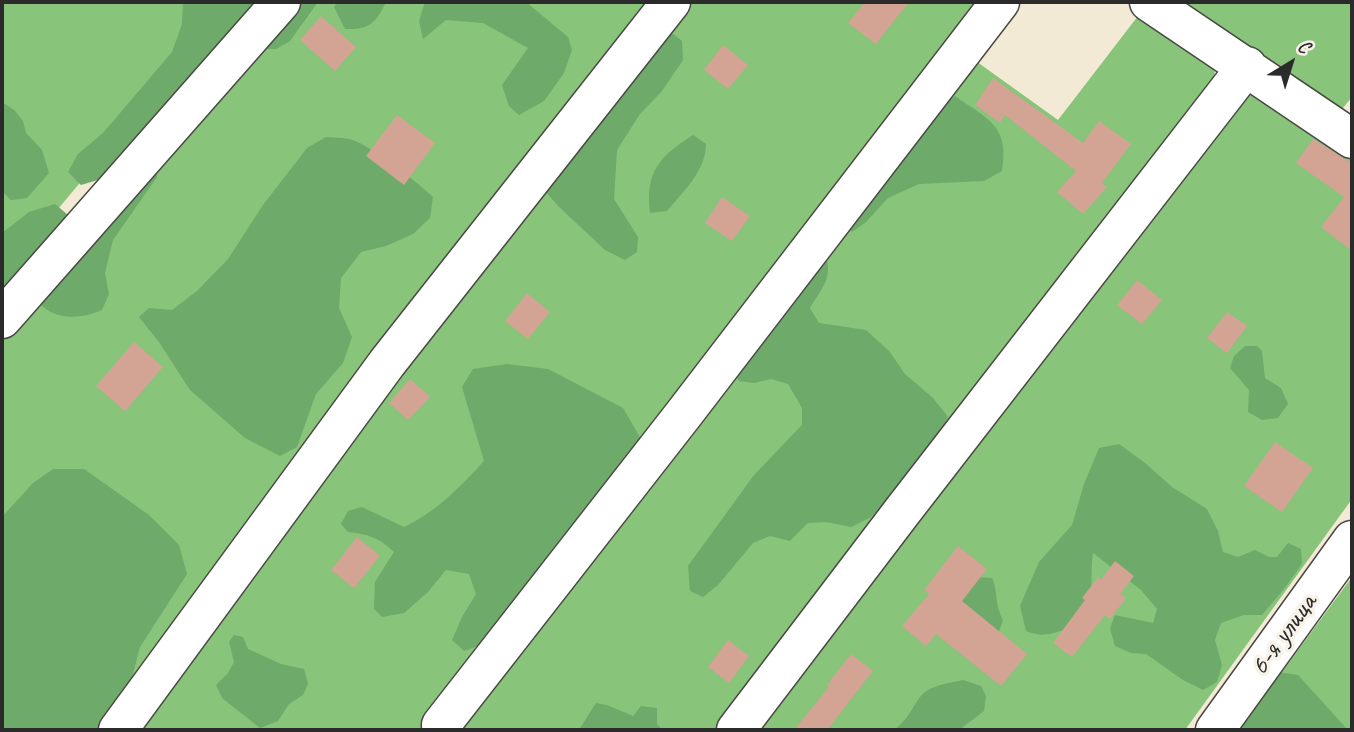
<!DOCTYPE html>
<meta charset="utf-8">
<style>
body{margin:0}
#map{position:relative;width:1354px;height:732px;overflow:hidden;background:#f2ead5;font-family:Caveat,sans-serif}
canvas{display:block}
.frame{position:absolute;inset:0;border:4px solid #2b2b2b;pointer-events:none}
.north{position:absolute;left:1256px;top:28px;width:70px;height:70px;-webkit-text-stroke:5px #f7f3e8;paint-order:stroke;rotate:38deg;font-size:19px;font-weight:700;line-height:28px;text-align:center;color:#2b2b2b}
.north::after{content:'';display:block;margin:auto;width:24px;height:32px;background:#2b2b2b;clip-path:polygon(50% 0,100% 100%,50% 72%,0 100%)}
</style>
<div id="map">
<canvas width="1354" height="732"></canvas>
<div class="frame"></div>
<div class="north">С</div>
</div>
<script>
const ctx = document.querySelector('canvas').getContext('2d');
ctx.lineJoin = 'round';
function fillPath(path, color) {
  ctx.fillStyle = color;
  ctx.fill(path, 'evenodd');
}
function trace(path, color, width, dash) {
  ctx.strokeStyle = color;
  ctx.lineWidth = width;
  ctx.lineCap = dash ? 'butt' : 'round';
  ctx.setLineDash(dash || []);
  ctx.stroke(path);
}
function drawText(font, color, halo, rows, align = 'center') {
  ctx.font = font + ' Caveat,sans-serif';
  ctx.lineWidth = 7;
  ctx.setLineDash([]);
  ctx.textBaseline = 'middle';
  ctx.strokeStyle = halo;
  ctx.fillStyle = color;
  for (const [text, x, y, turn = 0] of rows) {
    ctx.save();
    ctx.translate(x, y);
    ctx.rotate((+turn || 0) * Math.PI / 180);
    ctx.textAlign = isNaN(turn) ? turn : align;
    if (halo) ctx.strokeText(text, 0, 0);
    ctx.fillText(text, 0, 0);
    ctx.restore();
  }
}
fillPath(new Path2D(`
 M2 2H231L2 276Z
 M295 2H646L94 730H2V342Z
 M685 2H987L422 730H131Z
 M1185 2H1352V97L1338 114Z
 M1138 16 1215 70 1213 89 719 730H452L973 59 1058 120Z
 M1251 84 1352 156V499L1185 730H756Z
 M1352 577V730H1239Z`), '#88c479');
fillPath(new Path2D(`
 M183 2H270L101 179 81 185 68 172 78 154 103 133 172 52 182 24Z
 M281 2H318L290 41 276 49H261L240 71 198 127 177 142Z
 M337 2H386C376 23 369 30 345 29L334 7Z
 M425 2H526L568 37 572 50 564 73 544 101 519 115 509 106 502 85 528 48 483 23 446 20 423 39 419 21Z
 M659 31 672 33 682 41 683 60 662 91 640 114 617 150 614 199 638 237 637 252 625 260 605 250 558 206 546 192 544 176Z
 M955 96C987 119 1010 125 1002 171L984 181 919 184 888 198 866 222 852 232 846 224 936 110Z
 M2 102 14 110 23 121 26 133 42 150 49 173 27 198 11 200 2 191Z
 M693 135 706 144C706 170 684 191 667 211L650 213C645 171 660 156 693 135Z
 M326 137C333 138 342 137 349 139 370 144 416 181 433 197L430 218 413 234 386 246 361 252 341 278 339 308 352 337 343 363 316 394 297 447 280 456 245 438 190 390 159 342 139 317 149 308 172 310 197 291 228 259 263 205 307 148Z
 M157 169V177L113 240 105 273 109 294 102 310C79 320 51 321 35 298Z
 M55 204 68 215 61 233 2 306V233L29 212Z
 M824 249C834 278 824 284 810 308L819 323 866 330 889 351 905 374 933 398 948 417 933 451 871 517 851 527 826 522 808 523 790 541 770 536 753 543 718 585 703 597 690 591 688 566 754 475 802 425V408L788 384 771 379 754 383 739 381 733 371Z
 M1245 346H1257L1262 351 1265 378 1281 388 1288 404 1278 418 1262 420 1248 412 1249 390 1230 368 1234 356Z
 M507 364 548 369 623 408 641 439 481 645 464 651 452 640 462 617 476 594 469 574 446 570 428 592 404 613 382 617 374 609 375 582 394 552C380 538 368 534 348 532L341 524 348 511 362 507 404 527C436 512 460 487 484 461L462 387 473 369Z
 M1119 444 1145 463 1172 487 1207 509 1218 531 1223 552 1238 557 1255 550 1269 557H1277L1288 543 1301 549 1302 564 1284 589 1262 615H1244L1221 623 1215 640 1222 665 1217 682 1203 690 1183 680 1146 654 1131 653 1115 646 1110 628 1115 615 1153 623 1157 609 1141 590 1093 553C1088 583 1101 618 1064 630 1046 635 1043 637 1026 631L1020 606 1039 562 1072 525 1084 484 1099 448Z
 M53 469H84L149 515 179 545 187 574 140 647 130 685 99 730H2V517L33 483Z
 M978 577 992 578C999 595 994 603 1003 620L996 640 983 652 952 590Z
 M234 635 243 637 248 649 281 664 304 669 308 684 303 695 289 704 278 721 260 728 222 698 216 685 228 673 234 662 229 642Z
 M1277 672 1298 675 1348 730H1217Z
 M963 680 981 686 986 696 984 711 959 730H894C911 718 914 701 925 692 936 684 951 683 963 680Z
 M596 703 607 705 633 716 641 706 657 708V724L663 730H579Z`), '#6eaa69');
fillPath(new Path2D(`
 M865 2H909L876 44 848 23Z
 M321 16 356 47 335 71 300 40Z
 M723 45 748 65 728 89 704 70Z
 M993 78 1083 143 1099 121 1131 144 1102 183 1107 187 1083 214 1057 192 1076 171 1005 115 1000 123 975 105Z
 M397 115 435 143 404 185 366 156Z
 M1313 139 1352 163V251L1321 227 1344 197 1296 163Z
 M722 197 750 216 732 241 705 223Z
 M1137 280 1162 300 1142 324 1117 305Z
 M527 293 550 312 528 339 505 321Z
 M1227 312 1247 326 1227 353 1207 338Z
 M134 342 163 367 125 411 96 386Z
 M410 379 430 397 408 420 389 403Z
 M1275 442 1313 468 1282 512 1244 486Z
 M357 537 380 556 354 588 331 570Z
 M958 546 987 569 962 601 1027 654 1001 686 936 634 926 646 902 626 929 594 924 590Z
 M1115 561 1134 576 1120 594 1126 598 1110 619 1105 615 1072 657 1053 643 1085 600 1082 598 1098 577 1101 580Z
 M728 640 749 656 729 683 708 667Z
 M851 654 873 671 827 730H794L829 687 827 685Z`), '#d3a493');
const minor = new Path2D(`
 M1149 2 1352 139
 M2 319 281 2
 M441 725 683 415 1000 2
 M118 730 387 363 671 2
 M736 730 901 513 1247 66
 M1215 730 1352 540`);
trace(minor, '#494844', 41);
trace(minor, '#fff', 38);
drawText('28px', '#2b2b2b', '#f7f3e8', [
 ["6-я улица",1284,635,-54]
]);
</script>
